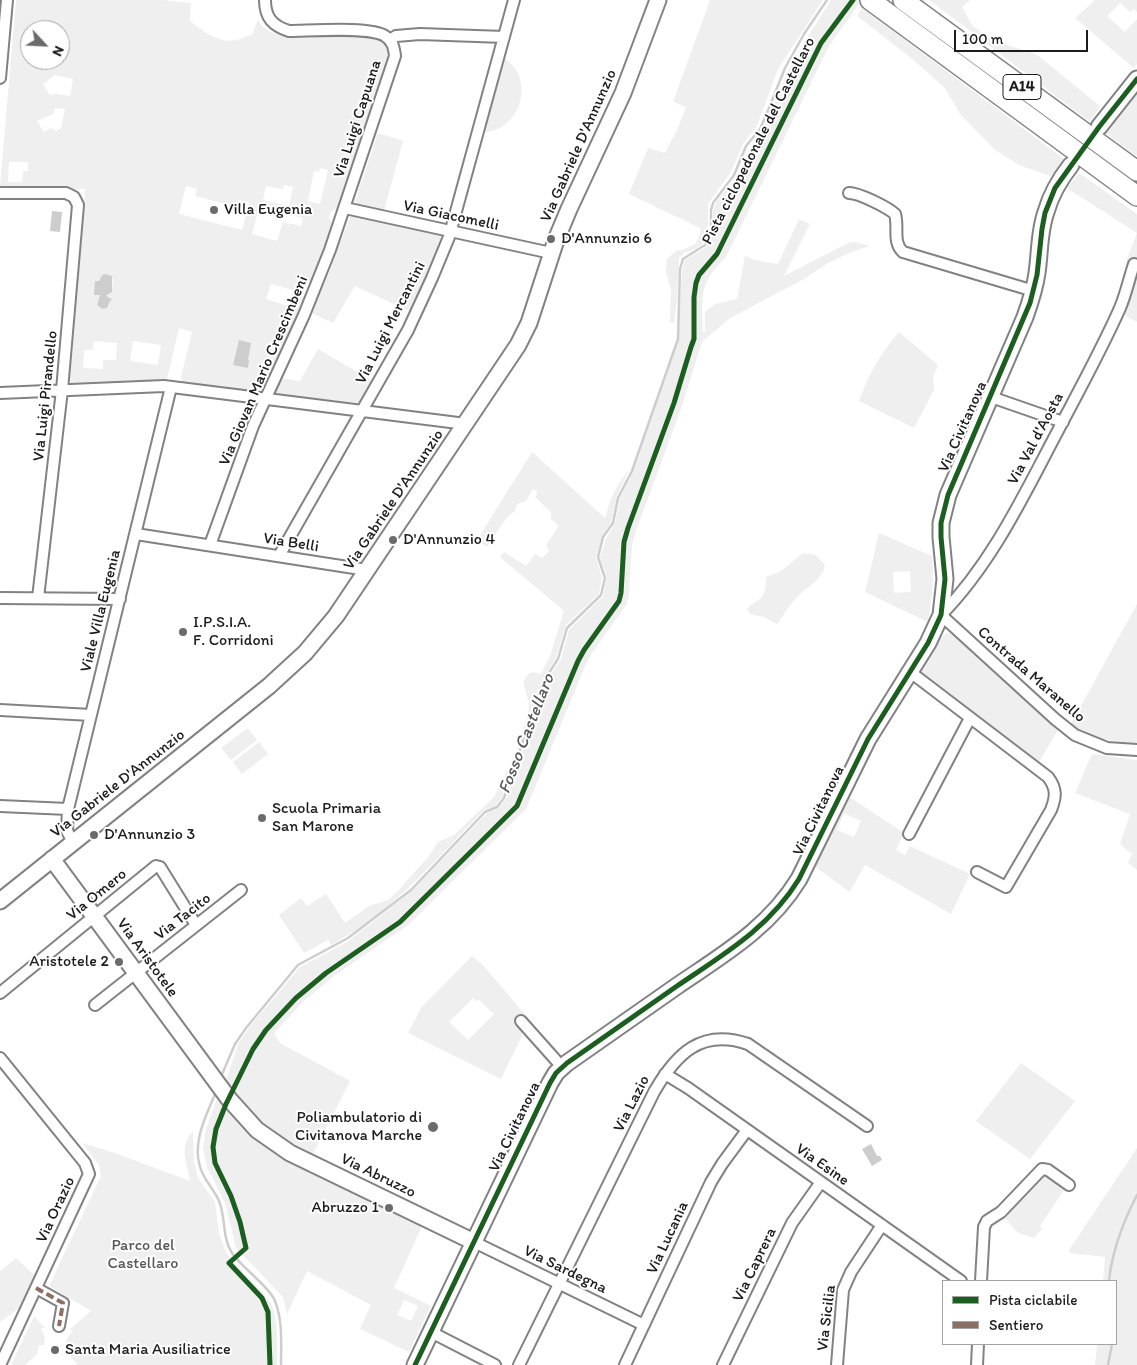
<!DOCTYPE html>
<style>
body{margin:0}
#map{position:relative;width:1137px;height:1365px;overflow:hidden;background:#fff;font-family:Itim,sans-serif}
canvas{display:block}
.legend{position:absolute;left:942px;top:1280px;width:175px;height:65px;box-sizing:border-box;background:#fff;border:1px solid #a4a4a4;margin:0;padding:6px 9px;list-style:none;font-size:15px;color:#1c1c1c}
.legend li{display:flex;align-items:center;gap:10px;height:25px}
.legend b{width:25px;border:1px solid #a4a4a4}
.north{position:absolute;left:20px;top:20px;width:50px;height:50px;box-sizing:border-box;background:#fff;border:1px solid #a4a4a4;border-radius:50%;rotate:115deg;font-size:14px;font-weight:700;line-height:20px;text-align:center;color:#1c1c1c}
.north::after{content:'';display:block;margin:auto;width:18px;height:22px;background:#6b6b6b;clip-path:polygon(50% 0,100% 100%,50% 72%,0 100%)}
.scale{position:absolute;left:954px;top:30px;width:134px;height:22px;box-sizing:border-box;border:2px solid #1c1c1c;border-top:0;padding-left:6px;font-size:15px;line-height:18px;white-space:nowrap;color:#1c1c1c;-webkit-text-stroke:4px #fff;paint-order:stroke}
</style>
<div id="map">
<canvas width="1137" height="1365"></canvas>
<ul class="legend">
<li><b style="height:6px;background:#1b5e20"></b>Pista ciclabile</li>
<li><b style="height:6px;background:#8d6e63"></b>Sentiero</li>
</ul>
<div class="north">N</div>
<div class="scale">100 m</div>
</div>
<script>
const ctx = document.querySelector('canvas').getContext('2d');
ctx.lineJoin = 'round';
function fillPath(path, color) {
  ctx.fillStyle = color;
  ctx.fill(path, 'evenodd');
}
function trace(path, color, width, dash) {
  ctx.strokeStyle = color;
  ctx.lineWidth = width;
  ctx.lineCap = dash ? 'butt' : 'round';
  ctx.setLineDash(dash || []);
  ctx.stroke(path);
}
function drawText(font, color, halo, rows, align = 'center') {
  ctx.font = font + ' Itim,sans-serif';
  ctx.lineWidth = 4;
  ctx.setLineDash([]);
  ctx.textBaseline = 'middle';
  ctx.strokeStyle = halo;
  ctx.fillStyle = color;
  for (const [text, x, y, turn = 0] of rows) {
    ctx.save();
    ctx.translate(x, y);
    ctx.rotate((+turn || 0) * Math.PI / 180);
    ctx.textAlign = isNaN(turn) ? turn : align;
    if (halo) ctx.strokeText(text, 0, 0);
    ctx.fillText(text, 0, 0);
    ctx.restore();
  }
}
fillPath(new Path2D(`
 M16 0H162L191 3 190 21C202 31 220 44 237 40 242 39 246 36 252 35L258 19 261 25 270 32 316 36 367 34 380 38 387 46V58L337 208 331 212 329 217 332 223 312 281 306 282 301 292 305 299 265 386 261 390 256 391 182 382 181 377 192 332 179 328 167 379 71 384 69 383 85 189 0 187ZM30 30H60V60H30ZM55 75 73 79 70 96 58 94 50 95 43 84ZM55 108 65 109 61 128 56 131 51 128 44 132 37 121 53 114ZM9 162H28V171H23L22 182H8ZM320 168 328 170 320 204 308 201 314 171 319 172ZM284 185 293 187 289 206 263 200 266 186 283 189ZM186 186 197 189 195 196 237 207 239 200 249 202 242 230 179 214ZM259 207 303 218 301 226 283 222 277 241 252 234ZM105 274 113 279 112 292 106 297H110L109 303 99 308 98 301 100 297 99 295V281L102 275ZM271 284 293 290 288 306 266 299ZM94 341 117 343 116 360H103V369L83 368 84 350H93ZM133 341 161 345 158 365 130 361Z
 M710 0H823L778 69 757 126 743 144 731 172 708 204V224L705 239 701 245 695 249 684 253 679 258 677 300 674 323 670 322 671 290 666 272 667 259 676 251 685 249 695 244 700 234V228L629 194 648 148 665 153 678 128 686 107 673 102Z
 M831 0H862L829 46 726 257C698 285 702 295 703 332H705V312L715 304 737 299 745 256 754 260 778 264 799 219 810 224 784 276 848 243 855 242 870 246 851 252 828 263 804 279 730 318 702 342 682 406 636 531 632 545 629 596 627 604 592 653 586 664 526 809 408 925 334 976 304 1001 274 1033 280 1043 350 1081 313 1154 298 1146 296 1149 274 1137 231 1093 233 1089 226 1081 238 1044 251 1025 300 967 347 942 412 891 486 814 497 809 507 798 545 683 561 659 569 630 603 596 607 577 600 557 606 539 615 523 620 498 634 470 678 342 682 272 685 260 705 248 709 242 713 232V212L716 202 736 178 751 146 764 127 793 60Z
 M868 0H926L900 36 1065 160 1053 177 1019 165 995 150 960 114 945 88 910 57 857 16Z
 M929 0H970L962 7 972 25 991 40 1036 54 1100 106 1090 122Z
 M1095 0H1137V12L1134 9 1130 12 1120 3 1107 16 1125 32 1137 19V64L1134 68 1075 18Z
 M504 58C537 79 520 132 483 132Z
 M1137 92V156L1105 133Z
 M378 133 403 141 384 211 357 205 355 202Z
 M1079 173 1137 214V266L1126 261 1137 233 1067 188Z
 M351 214 442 235 444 236 411 312 355 286 333 323 311 313 330 271Z
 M1137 273V322L1124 315Z
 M899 332 938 365 933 377 934 390 914 428 859 401C868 375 881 353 899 332Z
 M318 349 373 381 359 403 286 396 275 393 281 378 300 381Z
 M532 452 605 518C609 500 617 484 629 470L617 496 611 523 602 536 596 557 602 578 599 594 566 625 556 658 542 680 520 750 502 797 495 806 484 810C437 859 391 913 331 945L328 940 304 953 279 915 301 898 307 906 326 894 345 923 369 906 388 900 398 891 429 856 438 842 454 835 490 801 495 795 517 750 528 715 529 703 523 682 528 674 533 672 541 674 550 656 564 611 500 557 504 552 526 566 535 554 542 558 549 551 546 545 559 526 551 519V512L536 498 537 491 533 489 526 501 517 504 515 511 507 517 487 547 477 540Z
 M879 533 932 556C934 579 932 599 928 622L865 592ZM910 571 911 592 894 593 893 572Z
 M803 553 816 555 825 565C822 580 810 585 799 595 791 603 784 614 777 624L763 617 750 614 747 609C751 603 756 603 761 598 766 592 766 584 766 577L781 571Z
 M1137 604V744C1113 742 1090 738 1071 724Z
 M948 633 956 636 1058 730 1038 764 923 677 919 670C927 656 932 640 948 633Z
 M248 728 257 740 231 760 221 748Z
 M259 742 268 754 242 774 233 762Z
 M1092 754 1137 760V870L1128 863 1132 854 1120 844 1130 814 1075 793Z
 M848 796 904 833 896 850 905 855 910 846 970 874 951 914 865 865 850 892 814 866ZM844 813 861 821 854 837 837 830Z
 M472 956 483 965 526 1016 517 1025 523 1034 501 1079 408 1033 421 1008ZM473 998 476 1001 479 1000 494 1014 468 1040 449 1022Z
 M1021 1063 1075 1101 1030 1159 976 1121Z
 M218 1096 234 1113 423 1224 394 1288 431 1306 409 1352 360 1329 371 1305 307 1271 287 1314 283 1297 236 1248 225 1203 207 1167 203 1149 206 1129ZM404 1300 418 1306 411 1321 397 1315Z
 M193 1131 194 1161 198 1178 215 1202 219 1233 226 1253 271 1303C279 1322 277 1344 277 1365H75L77 1363 71 1358 72 1346 66 1345 67 1339 73 1330H69L91 1311 49 1286 101 1176 99 1165 82 1143 115 1153 190 1181C187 1161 178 1149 193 1131Z
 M1137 1148V1365H1095L1097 1344H1116V1281H1103L1105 1257 1070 1253 1069 1250Z
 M1045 1176 1064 1190 1040 1226 1042 1229 1034 1238 1018 1233 1005 1218Z
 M16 1258 35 1276 22 1306 0 1322V1271Z
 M34 1316 45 1328H41L45 1338 44 1345H39L37 1354 25 1365H11Z`), '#efefef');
fillPath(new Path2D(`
 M52 211 62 212 60 232 50 231Z
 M105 274 112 276V292L106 296 112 299 109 303 107 308 102 309 97 305 100 295H94L95 281H99L102 275Z
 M239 340 251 343 248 360H249L248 368 233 365Z
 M871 1144 877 1156H880L882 1160 872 1166 862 1149Z`), '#cdcdcd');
trace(new Path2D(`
 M220 1079 235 1044 246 1028 298 965 348 938 411 890 485 812 497 807 504 798 543 682 558 659 567 628 601 595 605 578 598 557 603 537 613 523 618 498 632 471 678 339 680 269 683 259 705 245 711 234V210L713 203 734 175 746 146 760 129 767 113 785 68 804 34 827 0
 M216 1092C206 1116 190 1145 202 1172 206 1182 215 1191 219 1201 226 1218 222 1238 232 1253 241 1267 270 1287 275 1301 283 1321 281 1344 281 1365
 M1109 1281C1112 1251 1123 1222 1137 1195
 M1108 1365 1112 1344`), '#cdcdcd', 2.5);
const street = new Path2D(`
 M390 40 396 36 420 34 504 37
 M0 78 7 0
 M0 193H66L74 197 78 205 62 390 38 598
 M849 193C859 193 887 207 895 214 899 227 892 242 903 252L1034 291
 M345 208 551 253
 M1134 264C1129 279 1126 294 1120 308 1100 353 1076 396 1053 440 1021 501 990 565 941 615L1055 719 1075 735 1107 748 1137 750
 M0 393 164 386 466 424
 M991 397 1063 422
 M136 534 367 570
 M210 545 253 426 304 315 330 250 395 56C394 48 393 41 385 36 371 26 309 31 289 31 273 26 265 18 265 0
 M279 556 408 330 432 278 449 237 514 0
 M0 598 120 599
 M909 671 1048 777C1057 789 1056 797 1051 810L1006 887 977 872
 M0 710 91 715
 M0 806 68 809
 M909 834 970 718
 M73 842 67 831 68 809 171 387
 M0 993 156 866 160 867 196 925
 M95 1005 241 890
 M521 1021 562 1067
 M0 1058 85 1163 89 1174 0 1365
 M665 1074 688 1088 961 1281
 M474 1242 644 1325
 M981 1281 984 1227 987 1221 1001 1212 1042 1169 1048 1170 1069 1185
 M36 1288 63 1303 59 1326
 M431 1332 495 1365
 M519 1365 654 1092C676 1054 701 1028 748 1044L867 1126
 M625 1365 711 1182 722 1164 747 1130
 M723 1365 792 1223 821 1182
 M837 1365 843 1290 851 1272 882 1225
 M977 1365 978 1344`);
const secondary = new Path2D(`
 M1099 127 1137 79
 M52 859 229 1099 257 1130 290 1153 474 1242
 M0 901 269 686 305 653 336 616 518 345 529 323 556 240 569 209 623 93 658 0
 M415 1365 550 1083 556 1073 567 1063C604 1037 640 1012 677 986 724 954 769 928 799 879L868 739 928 643 941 615 945 579 941 537V523L948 495 1025 317C1030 303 1035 288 1037 273 1040 253 1039 231 1046 212 1051 194 1060 179 1071 165`);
const highway = new Path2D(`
 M870 0 1137 196
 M903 0 1137 171`);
trace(street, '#828282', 14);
trace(secondary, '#828282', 19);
trace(highway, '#828282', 22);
trace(street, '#fff', 10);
trace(secondary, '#fff', 15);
trace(highway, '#fff', 19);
trace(new Path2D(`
 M36 1288 63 1303 59 1326`), '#8d6e63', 4, [8, 4]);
trace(new Path2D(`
 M270 1365 268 1312 262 1298 229 1263 246 1248 240 1222 231 1196 215 1163 213 1147 216 1129 226 1104 253 1049 266 1030 296 998 326 973 400 922 517 806 578 661 584 650 619 601 621 593 624 542 628 528 674 403 691 347 694 339V297L696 283 699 275 717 254 821 43 853 0
 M415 1365 550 1083 556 1073 567 1063C604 1037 640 1012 677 986 724 954 769 928 799 879L868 739 928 643 941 615 945 579 941 537V523L948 495 1030 303 1037 275 1042 229 1045 213 1055 188 1099 127 1137 79`), '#1b5e20', 5);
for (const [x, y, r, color] of [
 [214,210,5,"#6b6b6b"],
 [551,239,5,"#6b6b6b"],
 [393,540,5,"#6b6b6b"],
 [183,632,5,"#6b6b6b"],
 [262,818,5,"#6b6b6b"],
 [94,835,5,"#6b6b6b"],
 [119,962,5,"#6b6b6b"],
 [433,1127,6,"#6b6b6b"],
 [389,1208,5,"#6b6b6b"],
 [55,1350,5,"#6b6b6b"]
]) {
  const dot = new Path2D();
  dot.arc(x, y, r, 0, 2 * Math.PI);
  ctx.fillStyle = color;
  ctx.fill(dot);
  trace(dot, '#fff', 2);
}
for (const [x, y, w] of [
 [1022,87,38]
]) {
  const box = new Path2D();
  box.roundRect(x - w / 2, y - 12.5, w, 25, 4);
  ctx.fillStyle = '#fff';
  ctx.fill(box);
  trace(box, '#1c1c1c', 1);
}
drawText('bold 15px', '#1c1c1c', null, [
 ["A14",1022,87]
]);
drawText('16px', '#1c1c1c', '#fff', [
 ["Via Luigi Capuana",358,119,-72],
 ["Pista ciclopedonale del Castellaro",759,141,-63],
 ["Via Gabriele D'Annunzio",579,146,-66],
 ["Via Giacomelli",451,216,12],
 ["Via Luigi Mercantini",391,323,-63],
 ["Via Giovan Mario Crescimbeni",264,371,-67],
 ["Via Luigi Pirandello",46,396,-84],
 ["Via Civitanova",963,427,-66],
 ["Via Val d'Aosta",1036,439,-62],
 ["Via Gabriele D'Annunzio",394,500,-56],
 ["Via Belli",291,543,9],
 ["Viale Villa Eugenia",101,611,-76],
 ["Contrada Maranello",1031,675,41],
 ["Via Gabriele D'Annunzio",118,784,-38],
 ["Via Civitanova",819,811,-64],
 ["Via Omero",97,895,-39],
 ["Via Tacito",183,917,-38],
 ["Via Aristotele",147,958,54],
 ["Via Lazio",632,1104,-63],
 ["Via Civitanova",515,1127,-64],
 ["Via Esine",822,1165,35],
 ["Via Abruzzo",378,1176,26],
 ["Via Orazio",56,1210,-65],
 ["Via Lucania",668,1238,-65],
 ["Via Caprera",755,1265,-64],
 ["Via Sardegna",565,1270,26],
 ["Via Sicilia",827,1318,-83]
]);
drawText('16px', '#1c1c1c', '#fff', [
 ["Villa Eugenia",224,210],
 ["D'Annunzio 6",561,239],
 ["D'Annunzio 4",403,540],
 ["I.P.S.I.A.",193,623],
 ["F. Corridoni",193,641],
 ["Scuola Primaria",272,809],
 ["San Marone",272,827],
 ["D'Annunzio 3",104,835],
 ["Aristotele 2",109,962,"right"],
 ["Poliambulatorio di",422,1118,"right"],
 ["Civitanova Marche",422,1136,"right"],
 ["Abruzzo 1",379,1208,"right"],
 ["Santa Maria Ausiliatrice",65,1350]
], 'left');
drawText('16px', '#575757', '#fff', [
 ["Parco del",143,1246],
 ["Castellaro",143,1264]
]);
drawText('italic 18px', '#5a5a5a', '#fff', [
 ["Fosso Castellaro",527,734,-69]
]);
</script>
